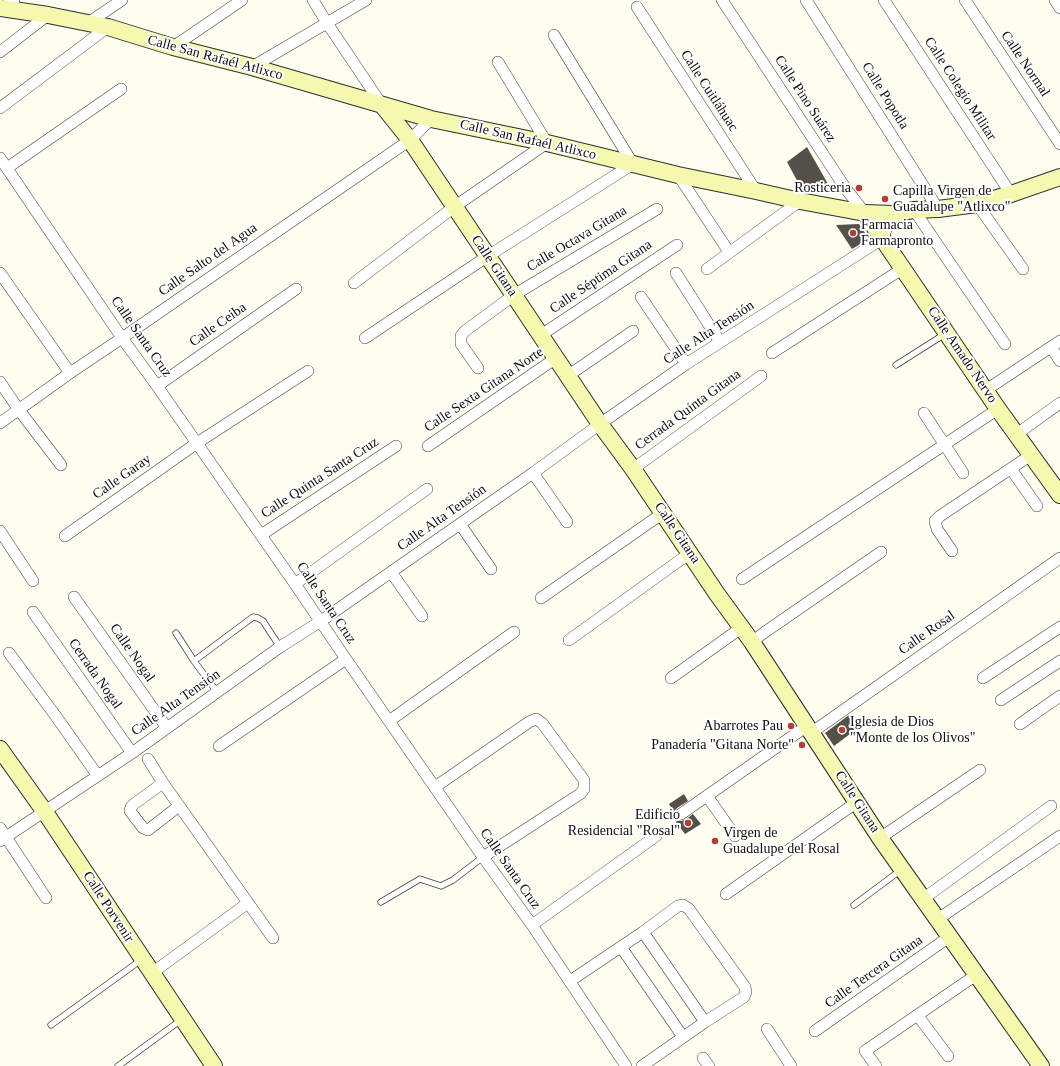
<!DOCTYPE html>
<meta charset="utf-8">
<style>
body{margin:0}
canvas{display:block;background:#fefdef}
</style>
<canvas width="1060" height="1066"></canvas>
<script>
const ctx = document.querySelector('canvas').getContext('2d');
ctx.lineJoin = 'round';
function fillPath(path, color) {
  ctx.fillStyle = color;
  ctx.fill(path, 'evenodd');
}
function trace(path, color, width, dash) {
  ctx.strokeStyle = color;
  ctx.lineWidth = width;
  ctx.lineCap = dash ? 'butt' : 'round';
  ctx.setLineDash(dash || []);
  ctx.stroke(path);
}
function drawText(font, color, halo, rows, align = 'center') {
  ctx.font = font + ' Georgia,serif';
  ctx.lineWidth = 4;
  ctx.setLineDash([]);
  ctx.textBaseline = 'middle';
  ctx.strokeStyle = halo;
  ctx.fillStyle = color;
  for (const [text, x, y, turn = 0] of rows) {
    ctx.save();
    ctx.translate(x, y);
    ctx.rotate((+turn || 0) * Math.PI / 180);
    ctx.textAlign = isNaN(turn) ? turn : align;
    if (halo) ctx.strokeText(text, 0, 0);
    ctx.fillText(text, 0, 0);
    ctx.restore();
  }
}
fillPath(new Path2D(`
 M807 147 832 191 800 186 787 162Z
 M859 224 869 239 852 249 836 225Z
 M849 715 858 728 834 746 825 733Z
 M684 794 688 801 677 808 674 812 669 804Z
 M693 814 701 824 685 834 676 822 678 820 681 821 685 820Z`), '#55504a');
const lane = new Path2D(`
 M896 365 945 334
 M176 633 194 661 217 692
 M194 661 253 617 258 618 263 621 280 647
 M381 902 420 879 441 886 453 880 483 857
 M854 905 901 870
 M51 1025 141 960
 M118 1066 181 1020`);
const street = new Path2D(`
 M313 0 327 23 382 105
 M722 0 846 189 865 213
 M806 0 938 209
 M884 0 1011 194
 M965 0 1060 144
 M1055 0 1060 8
 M637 7 756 191
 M2 8 14 0
 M88 23 122 0
 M173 47 242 0
 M0 52 48 15
 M252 67 366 0
 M0 108 108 27
 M0 158 122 338 157 386 295 584 346 659 483 857 532 925 626 1066
 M7 168 121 89
 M678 175 729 252
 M977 204 1023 269
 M914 210 1005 344
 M707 269 800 201
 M0 273 70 373
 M676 273 720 342
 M354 283 454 207 547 143 498 62
 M641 297 686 364
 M541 335 677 245
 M365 338 488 256 633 164 554 35
 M1051 347 1060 361
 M772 353 902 269
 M478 368 461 344V336L465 331 514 295 657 209
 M569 375 633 331
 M0 382 19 410 61 465
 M157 386 296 289
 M986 390 1060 341
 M924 413 963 473
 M0 423 70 373 122 338 410 140 431 119
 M1017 434 1060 403
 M428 446 556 358
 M633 469 761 376
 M1011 469 1037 506
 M533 473 567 522
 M460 524 491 569
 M0 531 33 581
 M261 535 396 446
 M65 536 197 443 308 371
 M952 551 937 529 935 521 940 516 1031 455
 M391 572 422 616
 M742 579 998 409
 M295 584 427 489
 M74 597 167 728
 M541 598 663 513
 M33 612 132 753
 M569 640 690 553
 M752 642 765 632 881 552
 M9 653 55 715 98 776
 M671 678 741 628
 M983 678 1060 627
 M1001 700 1060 661
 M389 721 514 632
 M1020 724 1060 696
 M811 733 1060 558
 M219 746 346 659
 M148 759 163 783 273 938
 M163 783 134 804 131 807 130 811 143 828 148 830 179 806
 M435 787 529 722 536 719 542 723 584 780V789L580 794 483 857
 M707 796 735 836
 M681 814 807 726
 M0 828 46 898
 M880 838 980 770
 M0 841 132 753 280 647 321 621 391 572 533 473 600 424 686 364 882 239 893 214
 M726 894 857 802
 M923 899 1051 806
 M938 919 1060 836
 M532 925 656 836
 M643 932 705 1022
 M621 947 683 1037
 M152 973 248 903
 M570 981 643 932 678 906 683 905 689 909 745 987 746 992 744 997 705 1022 642 1066
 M918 1016 948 1056
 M767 1029 791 1066
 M815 1031 949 937
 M703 1058 709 1066
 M876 1066 865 1051 976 975`);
const secondary = new Path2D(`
 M0 8 48 15 108 27 173 47 252 67 431 119 547 143 678 175 756 191 800 201 865 213 893 214 914 210 938 209 977 204 1011 194 1060 177
 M382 105 410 140 600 424 633 469 717 594 752 642 880 838 1041 1066
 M865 213 998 409 1060 495
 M0 749 45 812 214 1066`);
trace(lane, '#404040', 7);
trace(street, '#404040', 12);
trace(secondary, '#2f2f2f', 18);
trace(lane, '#fff', 5.5);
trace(street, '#fff', 11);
trace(secondary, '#f5f8af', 16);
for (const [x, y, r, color] of [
 [859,188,4,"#b13f32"],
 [885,199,4,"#b13f32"],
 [853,233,4,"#b13f32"],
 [791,726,4,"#b13f32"],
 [842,730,4,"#b13f32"],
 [802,745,4,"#b13f32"],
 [688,823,4,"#b13f32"],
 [715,841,4,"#b13f32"]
]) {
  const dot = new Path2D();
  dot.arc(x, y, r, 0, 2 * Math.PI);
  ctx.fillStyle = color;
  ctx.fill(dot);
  trace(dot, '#fff', 1.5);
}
drawText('14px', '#0d0d0d', '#fff', [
 ["Calle San Rafaél Atlixco",215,58,15],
 ["Calle Normal",1025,64,56],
 ["Calle Colegio Militar",960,89,57],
 ["Calle Cuitláhuac",709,91,57],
 ["Calle Popotla",885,96,58],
 ["Calle Pino Suárez",805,99,57],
 ["Calle San Rafaél Atlixco",528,140,13],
 ["Calle Octava Gitana",577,239,-31],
 ["Calle Salto del Agua",208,260,-35],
 ["Calle Gitana",494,266,56],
 ["Calle Séptima Gitana",601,277,-34],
 ["Calle Ceiba",218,325,-35],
 ["Calle Alta Tensión",709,333,-33],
 ["Calle Santa Cruz",141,337,55],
 ["Calle Amado Nervo",962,355,56],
 ["Calle Sexta Gitana Norte",484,390,-34],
 ["Cerrada Quinta Gitana",688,410,-36],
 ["Calle Garay",122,477,-35],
 ["Calle Quinta Santa Cruz",320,478,-33],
 ["Calle Alta Tensión",442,518,-35],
 ["Calle Gitana",677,533,56],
 ["Calle Santa Cruz",326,603,56],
 ["Calle Rosal",927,633,-35],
 ["Calle Nogal",132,653,55],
 ["Cerrada Nogal",95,674,55],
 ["Calle Alta Tensión",176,703,-35],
 ["Calle Gitana",857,802,57],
 ["Calle Santa Cruz",510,869,55],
 ["Calle Porvenir",108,907,57],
 ["Calle Tercera Gitana",874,972,-35]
]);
drawText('14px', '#0d0d0d', '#fff', [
 ["Rosticeria",851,188],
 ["Capilla Virgen de",893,191,"left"],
 ["Guadalupe \"Atlixco\"",893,207,"left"],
 ["Farmacia",861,225,"left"],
 ["Farmapronto",861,241,"left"],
 ["Iglesia de Dios",850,722,"left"],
 ["\"Monte de los Olivos\"",850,738,"left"],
 ["Abarrotes Pau",783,726],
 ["Panadería \"Gitana Norte\"",794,745],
 ["Edificio",680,815],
 ["Residencial \"Rosal\"",680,831],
 ["Virgen de",723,833,"left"],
 ["Guadalupe del Rosal",723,849,"left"]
], 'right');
</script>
